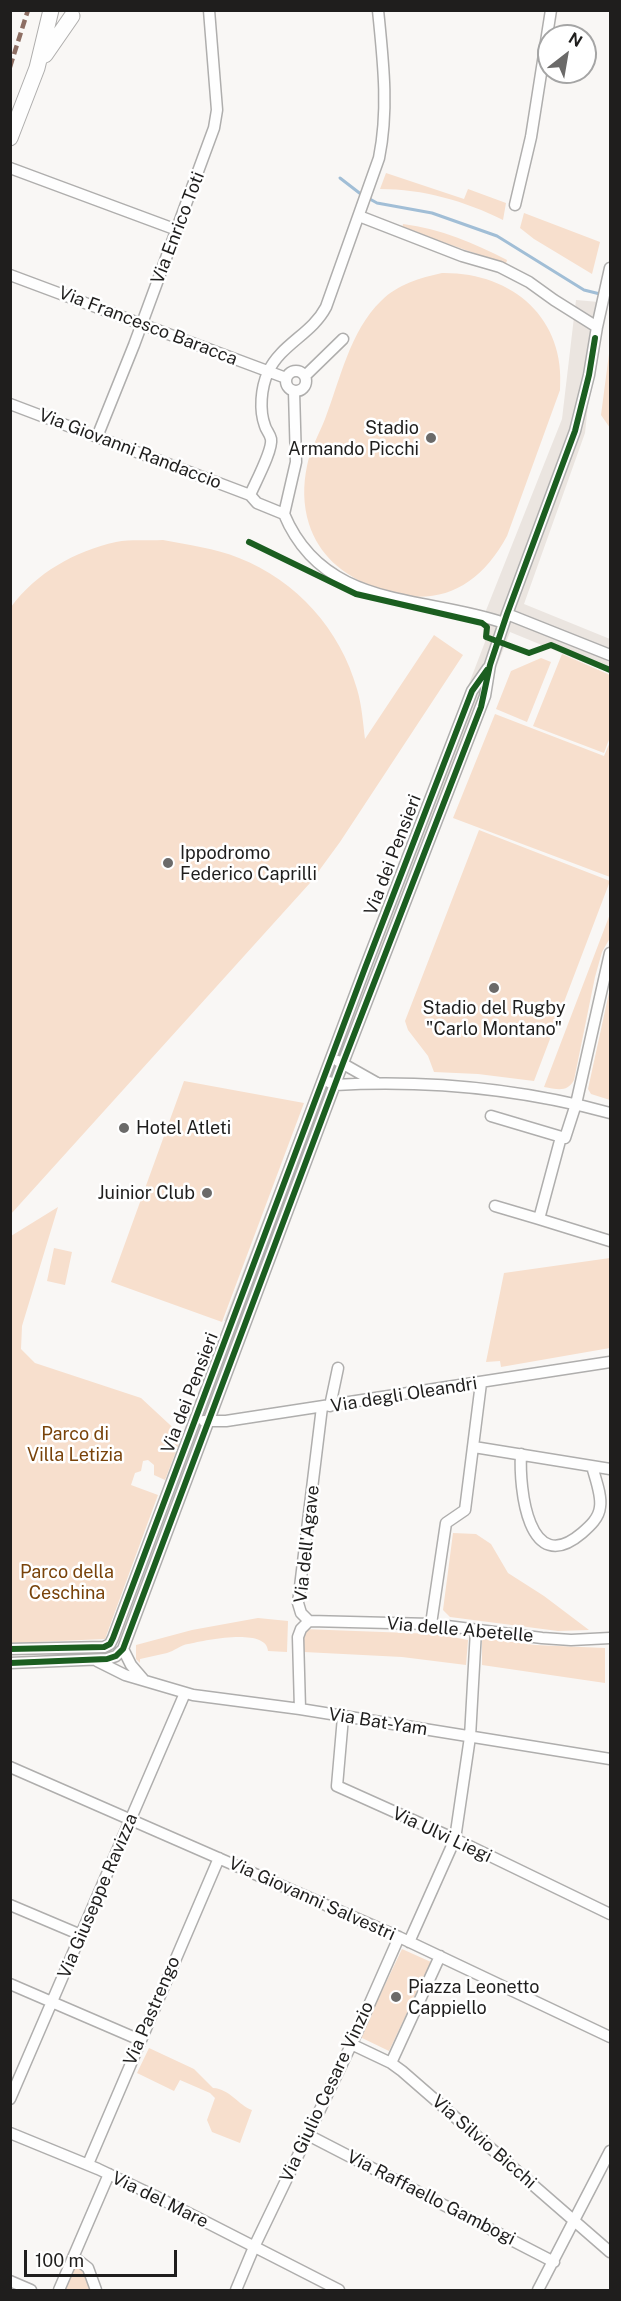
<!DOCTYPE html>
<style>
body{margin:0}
#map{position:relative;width:621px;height:2301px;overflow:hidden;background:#f9f7f5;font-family:"Public Sans",sans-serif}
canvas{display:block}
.frame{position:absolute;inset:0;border:12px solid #1f1e1d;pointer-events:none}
.north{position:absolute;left:537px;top:24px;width:60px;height:60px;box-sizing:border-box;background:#fff;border:2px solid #a5a5a5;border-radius:50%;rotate:31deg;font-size:16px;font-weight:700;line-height:24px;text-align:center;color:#1f1e1d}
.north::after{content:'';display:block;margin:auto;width:21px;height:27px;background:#6b6a69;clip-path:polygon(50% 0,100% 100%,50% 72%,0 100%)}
.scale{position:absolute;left:24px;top:2250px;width:153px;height:27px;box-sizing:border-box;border:3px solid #1f1e1d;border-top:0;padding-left:8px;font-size:18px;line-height:21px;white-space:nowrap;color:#1f1e1d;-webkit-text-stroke:4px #fff;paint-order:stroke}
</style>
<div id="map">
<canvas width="621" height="2301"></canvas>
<div class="frame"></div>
<div class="north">N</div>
<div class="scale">100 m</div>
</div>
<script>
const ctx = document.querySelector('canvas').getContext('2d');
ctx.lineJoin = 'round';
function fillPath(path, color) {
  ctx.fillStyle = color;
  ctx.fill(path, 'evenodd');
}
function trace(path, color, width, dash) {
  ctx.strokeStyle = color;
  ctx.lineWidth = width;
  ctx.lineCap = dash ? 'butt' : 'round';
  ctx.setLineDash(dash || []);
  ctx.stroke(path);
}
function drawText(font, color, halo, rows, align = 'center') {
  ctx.font = font + ' "Public Sans",sans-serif';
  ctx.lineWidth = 5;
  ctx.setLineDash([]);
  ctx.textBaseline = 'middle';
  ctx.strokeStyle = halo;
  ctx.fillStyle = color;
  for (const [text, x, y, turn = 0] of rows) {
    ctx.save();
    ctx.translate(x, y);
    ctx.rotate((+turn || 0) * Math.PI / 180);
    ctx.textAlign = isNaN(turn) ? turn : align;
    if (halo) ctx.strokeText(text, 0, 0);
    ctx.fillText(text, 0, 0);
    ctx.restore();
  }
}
fillPath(new Path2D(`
 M576 300 599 302 585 433 524 604 610 639V673L510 632 240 1327 224 1321 485 642 483 618 562 419Z`), '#ebe5e0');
fillPath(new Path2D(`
 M386 173 464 199 468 189 506 203 503 220C465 201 423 189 380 189Z
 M524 213 600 242 592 274 534 239 520 228Z
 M403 224C441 229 474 243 507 260L506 264 402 228Z
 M442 273C512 272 566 318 560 390L507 536C477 592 430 611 371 586 342 574 319 555 309 524 303 505 303 485 307 466 310 450 319 434 325 419 340 380 350 331 381 301 398 284 420 278 442 273Z
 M610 346V428L601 415Z
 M163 540C188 545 215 548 239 558 297 581 340 629 357 689 362 706 363 723 365 739L434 635 463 655 340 842 310 883 11 1214V607C36 573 75 551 116 542 131 539 148 541 163 540Z
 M562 654 610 675V737L604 753 533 726Z
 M541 658 551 662 527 722 496 709 511 671Z
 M495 714 604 756 610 742V877L453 818Z
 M479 830 610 881 534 1081 478 1074 434 1072 428 1056 408 1030 405 1021Z
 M610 914V938L602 952 595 977 574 1080C567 1093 557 1089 544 1087Z
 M610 988V1100L591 1094 588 1089Z
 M184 1081 304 1103 222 1322 111 1282Z
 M58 1207 22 1326 21 1349 35 1363 141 1398 182 1436 165 1480 154 1475V1465L148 1460 143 1461 141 1471 135 1473 131 1485 158 1495 105 1639 11 1643V1236Z
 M54 1248 72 1252 65 1285 47 1281Z
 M610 1258V1348L501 1367 500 1361 486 1362 504 1273Z
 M453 1533 476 1534 491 1544 508 1573 544 1596 589 1630 558 1631 450 1617 443 1610Z
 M258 1618 288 1621 287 1652 268 1651C267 1627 205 1640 188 1644 181 1645 174 1651 167 1653 158 1655 149 1657 140 1659V1663L136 1659V1645L192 1630Z
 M302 1629 436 1634 468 1640 466 1665 402 1657 304 1652Z
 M482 1638 535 1645 605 1648V1683L482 1665Z
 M402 1949 431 1962 389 2051 360 2037Z
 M149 2048 194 2069 213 2088C230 2089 238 2105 252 2110L240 2143 212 2132 207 2120 215 2098 210 2093 180 2080 174 2091 137 2073Z
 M74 2264 87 2273 91 2290H63Z`), '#f7dfcd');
trace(new Path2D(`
 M340 178 362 195
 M368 198 377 203 432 213 497 236 584 290 600 294`), '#a1bed6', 3);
const street = new Path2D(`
 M10 168 177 230
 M515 205 531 137 551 10
 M359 216 462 256 500 267 529 282 554 300 597 327
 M10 275 286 378
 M286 381a10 10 0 1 1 20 0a10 10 0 1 1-20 0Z
 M305 376 343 339
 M10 404 250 495
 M97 437 134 345 214 128 217 110 209 10
 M250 495C255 483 273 450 271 439 270 434 266 430 265 426 259 410 261 388 268 372 281 344 312 334 326 307L379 158C389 109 383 60 378 10
 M250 495 257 503 284 514C324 610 423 595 504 623
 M284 514 296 462 294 391
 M507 614 610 655
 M338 1061 377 1083
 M329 1082 335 1085C427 1080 521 1089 610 1113
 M491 1116 565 1138 576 1104 610 953
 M495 1206 539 1219 561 1137
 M539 1219 610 1241
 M330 1406 338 1368
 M204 1421H226L610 1362
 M474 1447 610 1469
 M521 1454C519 1488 528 1579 582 1533 590 1526 599 1518 600 1507 602 1495 595 1478 592 1466
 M309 1621 431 1624 542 1638 571 1640 610 1638
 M309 1621 301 1613 298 1603 322 1407
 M431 1624 446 1523 465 1510 481 1383
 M10 1649 104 1647 110 1644 113 1638 365 968 472 691 488 668
 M123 1649 131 1665 143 1679
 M97 1661 125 1675 193 1695 300 1709 610 1759
 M10 1663 107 1659 116 1656 123 1649 343 1063 485 696 490 665 507 614 575 431 589 375 597 327 610 268
 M300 1709 298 1637 301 1629 309 1621
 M343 1717 337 1786 455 1839 610 1914
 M10 1767 399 1937 610 2037
 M10 1905 81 1935
 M409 1942 455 1839 470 1737 476 1630
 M10 1984 140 2040
 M351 2044 391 2063 402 2071 610 2252
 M391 2063 440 1956
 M10 2099 185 1693
 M10 2133 98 2169 155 2196 339 2290
 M308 2135 554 2262
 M88 2164 219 1858
 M74 2257 88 2268 96 2290
 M10 2281 31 2290
 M59 2290 109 2174
 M236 2290 254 2247 354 2039 399 1937
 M538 2290 610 2151`);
const secondary = new Path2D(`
 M45 55 72 16
 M10 138 37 68 51 10`);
trace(street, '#afaead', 13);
trace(secondary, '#afaead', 17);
trace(street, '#fefefe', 10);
trace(secondary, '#fefefe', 15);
trace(new Path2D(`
 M10 67 28 10`), '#8d6e63', 4.5, [9, 4.5]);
trace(new Path2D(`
 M249 542 356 594 482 623 487 627 486 637 529 653 551 645 610 670
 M10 1649 104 1647 110 1644 113 1638 365 968 472 691 487 670
 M10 1663 107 1659 116 1656 123 1649 343 1063 481 707 490 665 507 614 575 431 589 375 595 338`), '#1b5e20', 6);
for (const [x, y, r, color] of [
 [431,438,6,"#6b6a69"],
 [168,863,6,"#6b6a69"],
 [494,988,6,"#6b6a69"],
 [124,1128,6,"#6b6a69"],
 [207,1193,6,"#6b6a69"],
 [396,1997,6,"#6b6a69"]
]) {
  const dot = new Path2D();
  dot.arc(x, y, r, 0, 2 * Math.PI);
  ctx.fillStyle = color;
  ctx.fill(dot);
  trace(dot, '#fff', 2);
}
drawText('18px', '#1f1e1d', '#fff', [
 ["Via Enrico Toti",178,228,-69],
 ["Via Francesco Baracca",148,326,21],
 ["Via Giovanni Randaccio",130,449,21],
 ["Via dei Pensieri",393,855,-69],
 ["Via dei Pensieri",190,1393,-69],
 ["Via degli Oleandri",404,1395,-9],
 ["Via dell'Agave",307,1544,-84],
 ["Via delle Abetelle",460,1630,5],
 ["Via Bat-Yam",378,1722,9],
 ["Via Ulvi Liegi",442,1835,25],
 ["Via Giuseppe Ravizza",98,1896,-67],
 ["Via Giovanni Salvestri",312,1899,24],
 ["Via Pastrengo",152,2011,-67],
 ["Via Giulio Cesare Vinzio",327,2092,-65],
 ["Via Silvio Bicchi",484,2142,41],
 ["Via Raffaello Gambogi",431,2198,27],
 ["Via del Mare",160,2200,26]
]);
drawText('18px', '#1f1e1d', '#fff', [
 ["Stadio",419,428,"right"],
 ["Armando Picchi",419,449,"right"],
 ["Ippodromo",180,853],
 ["Federico Caprilli",180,874],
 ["Stadio del Rugby",494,1008,"center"],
 ["\"Carlo Montano\"",494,1029,"center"],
 ["Hotel Atleti",136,1128],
 ["Juinior Club",195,1193,"right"],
 ["Piazza Leonetto",408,1987],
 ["Cappiello",408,2008]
], 'left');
drawText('18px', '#79430a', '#fff', [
 ["Parco di",75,1434],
 ["Villa Letizia",75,1455],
 ["Parco della",67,1572],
 ["Ceschina",67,1593]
]);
</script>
